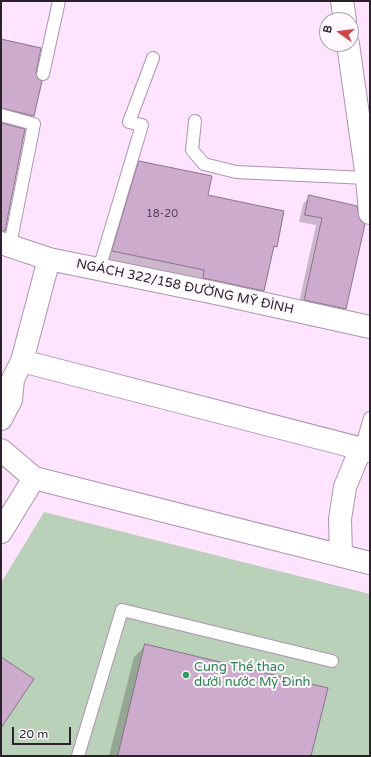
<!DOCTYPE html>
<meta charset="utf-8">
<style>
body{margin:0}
#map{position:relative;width:371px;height:757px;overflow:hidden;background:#fee4ff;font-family:"Varela Round",sans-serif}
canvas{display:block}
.frame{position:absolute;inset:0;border:2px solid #2c222c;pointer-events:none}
.north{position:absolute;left:319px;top:12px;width:40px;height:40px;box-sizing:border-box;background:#fef9fe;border:1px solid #aaa3aa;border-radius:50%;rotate:284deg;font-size:11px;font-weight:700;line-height:16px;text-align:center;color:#2c222c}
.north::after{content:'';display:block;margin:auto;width:14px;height:18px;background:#d34446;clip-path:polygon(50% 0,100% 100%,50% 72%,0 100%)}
.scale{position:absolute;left:12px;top:727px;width:59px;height:18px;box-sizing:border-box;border:2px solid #2c222c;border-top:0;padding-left:5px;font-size:12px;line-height:14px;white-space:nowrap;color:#2c222c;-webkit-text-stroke:3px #fef9fe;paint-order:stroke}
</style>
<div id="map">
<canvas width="371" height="757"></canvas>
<div class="frame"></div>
<div class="north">B</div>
<div class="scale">20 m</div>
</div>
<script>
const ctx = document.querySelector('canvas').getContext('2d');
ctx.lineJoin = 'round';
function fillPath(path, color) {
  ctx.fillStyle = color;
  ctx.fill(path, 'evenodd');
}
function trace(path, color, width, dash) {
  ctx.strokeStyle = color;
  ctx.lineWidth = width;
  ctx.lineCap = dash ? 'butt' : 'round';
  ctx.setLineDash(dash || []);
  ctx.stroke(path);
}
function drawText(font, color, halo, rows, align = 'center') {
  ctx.font = font + ' "Varela Round",sans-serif';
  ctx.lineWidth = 4;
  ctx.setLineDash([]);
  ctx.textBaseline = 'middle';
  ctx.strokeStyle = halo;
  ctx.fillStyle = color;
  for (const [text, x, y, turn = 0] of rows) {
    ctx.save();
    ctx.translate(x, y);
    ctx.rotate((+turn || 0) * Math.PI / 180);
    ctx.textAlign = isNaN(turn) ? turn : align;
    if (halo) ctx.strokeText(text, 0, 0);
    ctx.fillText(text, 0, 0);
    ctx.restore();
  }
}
fillPath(new Path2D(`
 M44 512 370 594V756H1V583Z`), '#b8d1b8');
fillPath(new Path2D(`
 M1 40 35 73 33 116 26 123 1 116Z
 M139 163 206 195 276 246 273 249 263 290 253 301 102 261 129 173Z
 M310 196 356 207 345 308 338 316 298 307 316 225 299 222 303 204Z
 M146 645 310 756H109L134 657Z`), '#0003');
const building = new Path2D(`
 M1 39 41 48 36 73 38 79 42 81 34 116 1 108Z
 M1 123 25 129 5 231H1Z
 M139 161 212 176 208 195 284 211 277 247 274 246 264 291 203 278 204 270 112 251Z
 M309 195 357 206 360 220 365 224 346 309 304 300 322 218 305 215Z
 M145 644 328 688 311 756H118Z
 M1 657 34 679 1 728Z`);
fillPath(building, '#ccabcd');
trace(building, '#8a738b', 1);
const lane = new Path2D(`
 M43 74 59 1
 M1 115 34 124 10 245
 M195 121 192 150 204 164 236 172 367 178
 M99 269 142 125 129 122 153 58
 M361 448 370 418
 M78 756 122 610 332 661`);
const street = new Path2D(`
 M342 1 345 20
 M348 44 367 178 370 213
 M1 243 49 259 220 294 370 327
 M22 361 370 451
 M1 419 11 400 13 379 22 361 49 259
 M1 450 34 478 370 563
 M1 532 34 478
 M341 556 340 519 345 487 361 448`);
trace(lane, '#ac94ad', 14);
trace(street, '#ac94ad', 24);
trace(lane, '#fff', 12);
trace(street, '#fff', 22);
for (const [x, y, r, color] of [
 [186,675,4,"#2e9e5b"]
]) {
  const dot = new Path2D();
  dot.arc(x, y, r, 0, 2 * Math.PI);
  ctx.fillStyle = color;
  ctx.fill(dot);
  trace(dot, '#fef9fe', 1.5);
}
drawText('11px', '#544454', null, [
 ["18-20",162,214]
]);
drawText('13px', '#2c222c', '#fef9fe', [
 ["NGÁCH 322/158 ĐƯỜNG MỸ ĐÌNH",185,287,12]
]);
drawText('13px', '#27864d', '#fef9fe', [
 ["Cung Thể thao",194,668],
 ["dưới nước Mỹ Đình",194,683]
], 'left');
</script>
